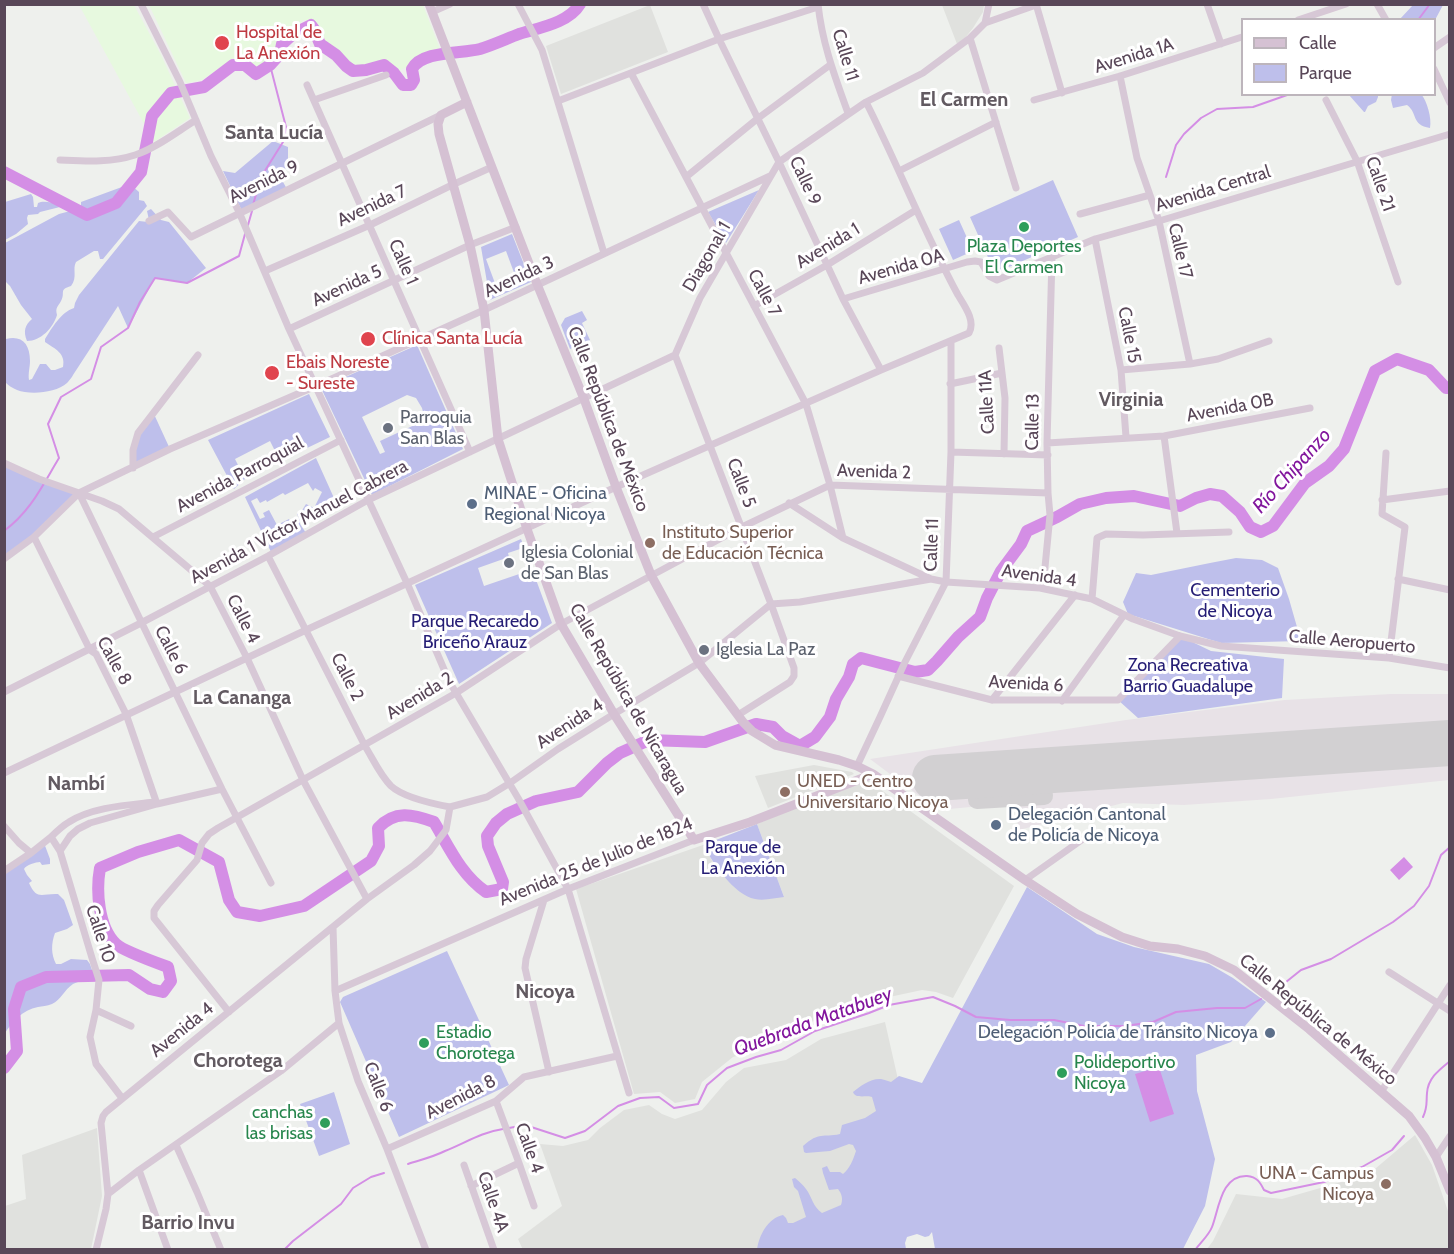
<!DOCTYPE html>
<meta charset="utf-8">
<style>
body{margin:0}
#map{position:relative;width:1454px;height:1254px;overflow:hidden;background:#eef0ed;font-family:Cabin,sans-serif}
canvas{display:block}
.frame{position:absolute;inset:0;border:6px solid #594758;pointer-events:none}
.legend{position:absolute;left:1241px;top:18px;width:195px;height:78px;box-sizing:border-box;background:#fff;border:2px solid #bdb5bc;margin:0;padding:8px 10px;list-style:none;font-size:18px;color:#594758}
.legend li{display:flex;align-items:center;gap:12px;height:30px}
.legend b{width:30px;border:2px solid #bdb5bc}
</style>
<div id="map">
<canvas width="1454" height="1254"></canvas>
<div class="frame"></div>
<ul class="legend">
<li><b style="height:8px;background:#d5c1d3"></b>Calle</li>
<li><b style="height:16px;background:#bebfeb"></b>Parque</li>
</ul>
</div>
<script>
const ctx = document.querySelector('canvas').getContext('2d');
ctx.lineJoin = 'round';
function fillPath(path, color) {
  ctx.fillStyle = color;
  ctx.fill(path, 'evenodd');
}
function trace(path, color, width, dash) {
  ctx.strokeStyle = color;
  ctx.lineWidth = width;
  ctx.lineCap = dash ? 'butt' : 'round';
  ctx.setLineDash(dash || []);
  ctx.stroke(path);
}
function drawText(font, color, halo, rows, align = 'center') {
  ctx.font = font + ' Cabin,sans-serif';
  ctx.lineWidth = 6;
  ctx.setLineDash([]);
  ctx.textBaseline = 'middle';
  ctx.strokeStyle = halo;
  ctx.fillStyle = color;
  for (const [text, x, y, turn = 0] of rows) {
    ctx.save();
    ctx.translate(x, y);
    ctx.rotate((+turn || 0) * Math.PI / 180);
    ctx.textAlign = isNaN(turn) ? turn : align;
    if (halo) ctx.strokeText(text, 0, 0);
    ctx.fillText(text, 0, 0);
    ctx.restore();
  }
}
fillPath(new Path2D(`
 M650 5 668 52 561 94 546 46Z
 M942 5H984L983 12 973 28 965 38 957 44Z
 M814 765 852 772 854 774 768 808 755 776Z
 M866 779 1014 886 953 998 936 992 922 990 866 1002 814 1021 763 1049 733 1057 702 1082 695 1099 675 1103 660 1092 634 1094 576 889 703 845 714 864 784 897 757 824Z
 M885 1022 923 1190 884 1249 523 1250 518 1239 562 1206 540 1144 563 1146 588 1140 600 1128 624 1110 649 1105 662 1114 675 1119 702 1110 726 1082 744 1068 786 1060 821 1039Z
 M97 1128 102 1196 91 1249H5V1206L26 1199 22 1155Z
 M1415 1135 1432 1165 1449 1214V1249H1207L1213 1241 1236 1194 1282 1199 1369 1174Z`), '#e0e1de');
fillPath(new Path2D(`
 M79 5H134L161 55 190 118 154 142Z
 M149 5H423L440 49 414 59 407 67 399 71 390 62 380 61 356 67 324 40 314 22 304 20 287 33 277 43 276 53 257 67 248 62 230 61 202 80 186 83Z`), '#e7f9df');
fillPath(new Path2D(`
 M1391 694H1449V780L1271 799 1184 805 1123 803 1019 830 1014 803 938 810 870 759 1126 720 1285 700Z`), '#e8e2e7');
fillPath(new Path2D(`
 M1413 5V4L1443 5 1435 20 1400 19Z
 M1392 94H1421C1427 101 1432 118 1430 128 1411 125 1418 113 1407 105L1393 108 1391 100Z
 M1349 95H1378V97L1376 102 1368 106 1365 112H1364Z
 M273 141 288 147V166L279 175 287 189 242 211 223 171 235 173Z
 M1053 180 1078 237 995 273 970 217Z
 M130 184 139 192V200L144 201 147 206 103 259H100L98 251H94L76 262C72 269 78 277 71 286 58 290 66 292 61 301 58 307 55 307 57 315 53 328 41 341 27 341 23 331 25 325 32 319L21 305 10 286 5 281V243L59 214 74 210 81 207V202Z
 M759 190 726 243 708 212Z
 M31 194 33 197 34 207H37L38 203C44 200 53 203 59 205L60 207 40 212 38 214 28 215 27 218 28 224 16 234 5 240V202Z
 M151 209 161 220 169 222 206 268 187 283 155 278 128 328 118 306 73 375C73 376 68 382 67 383 56 393 30 395 17 390 12 388 8 385 5 382L4 340 6 339C22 335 30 344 30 361 30 367 28 373 29 380L32 379 40 364H46L51 370H55L63 367C66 353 55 349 45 342V339C52 328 61 312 74 308L75 303 79 295 139 221 148 222 149 220 147 211Z
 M959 220 973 251 953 260 939 229Z
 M512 234 531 282 490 300 481 247ZM506 251 519 286 499 294 486 259Z
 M582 311 587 320 582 323 590 340 570 349 561 325 565 318Z
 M417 345 463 449 372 495 321 388ZM407 395 416 398 422 408 424 416 421 422 380 441 385 452 380 454 362 417Z
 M309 394 330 437 280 461 270 441 235 459 245 479 234 489 208 440Z
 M153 412 170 449 133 468 138 433Z
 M316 458 334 498 302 517 300 520V524L306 533 271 552 245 497ZM308 483 313 491 315 488 322 492 314 508 306 504 301 512 297 514 299 518 291 522 289 519 277 525 269 510 263 513 265 517 260 519 251 501 257 498 260 503 266 500 267 502 283 493 285 495Z
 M5 463 79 493 5 559Z
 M521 539 552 623 459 684 415 585ZM520 549 528 571 484 586 478 568 509 557 508 553Z
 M1236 558 1262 560 1278 568 1289 599 1301 641 1221 643 1128 614 1123 602 1136 573 1151 575 1210 563Z
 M1180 636 1211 651 1284 659 1282 698 1138 718 1118 700Z
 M757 824 784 897C775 898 764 901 755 899 734 895 713 863 703 845Z
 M44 843 50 859V864L42 865 40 862C36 862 26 865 24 869L27 875 32 881 29 883C37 901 42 893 58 894L64 900 73 925 67 929 55 933C51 944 51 954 56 964H61L71 959 87 960 90 964 93 973C88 981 81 980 73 984 64 990 61 1000 52 1004 47 1006 42 1006 38 1007 22 1010 13 1021 5 1033V875L7 871Z
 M1027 887 1097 934 1134 947 1209 964 1233 978 1266 1002 1231 1042 1196 1055 1197 1091 1215 1159 1205 1206 1183 1249H935L932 1232 929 1236 925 1237 917 1234 907 1237 905 1243 906 1249 757 1250C759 1235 768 1218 783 1215L786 1218 788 1223H793L806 1217 798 1191 794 1187 792 1179 795 1178C799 1181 803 1185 806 1189 812 1197 813 1207 822 1213L841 1205C843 1199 842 1194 838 1189L829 1190 823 1173 822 1168 827 1166 830 1172H840L843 1174C850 1168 853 1160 856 1151L853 1145 849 1144 830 1151 806 1153 804 1152 803 1146C820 1131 822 1138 840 1134L842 1125 865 1118 876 1111 872 1097C865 1095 855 1099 853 1092 860 1086 871 1078 881 1079 885 1080 888 1081 891 1082L899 1076 922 1083Z
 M447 951 509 1085 399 1137 340 1002 343 997Z
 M334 1092 350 1144 319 1156 300 1104Z`), '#bebfeb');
fillPath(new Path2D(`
 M1404 857 1413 867 1399 880 1390 870Z
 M1159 1067 1174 1114 1150 1122 1135 1074Z`), '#d48ee5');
trace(new Path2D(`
 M1418 20 1430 4
 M1166 177 1176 145 1184 134 1201 118 1217 109 1253 107 1290 94
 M253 205 261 177 283 142 286 127 270 65
 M248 225 252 211
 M4 531C31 511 42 486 59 458L48 424 61 397 91 379 101 347 128 328 140 302 155 278 187 283 239 256 245 234
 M1276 990 1301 970 1331 959 1393 922 1414 906 1429 886 1441 855 1450 847
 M1423 1117C1428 1106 1426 1103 1427 1093 1428 1078 1439 1070 1450 1061
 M509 1128 525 1125 565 1138 585 1131 618 1106 640 1098 659 1097 674 1108 698 1104 707 1085 727 1068 756 1057 781 1050 815 1031 869 1013 889 1005 933 997 955 1006 976 1017 1010 1020H1054L1084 1026H1125L1153 1022 1176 1012 1217 1008H1245L1261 999
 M408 1164C420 1160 433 1157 445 1151 465 1143 482 1132 503 1129
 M284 1250 293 1241 341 1204 353 1188 371 1177 384 1173
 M1195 1250C1201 1242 1209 1235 1212 1227 1219 1209 1221 1175 1247 1176 1257 1177 1260 1182 1264 1190L1271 1193 1324 1182 1362 1167 1392 1150 1404 1136`), '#d48ee5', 2);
trace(new Path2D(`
 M4 172 87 215 116 203 141 172 152 116 171 93 204 87 233 65H245L256 74 270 65 280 54 282 44 293 34 311 25 314 29 320 44 336 55 346 66 353 71 366 70 384 65 394 73 403 85H411L414 80 412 69C422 50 462 54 480 49 493 45 506 39 519 34 538 28 569 23 580 4
 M4 1068 17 1051 14 1009 21 987 46 977 129 975 150 989 163 992 171 981 168 967C157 963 122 950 116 944 98 927 96 890 100 868L138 852 179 840 219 862 229 900 237 912 260 916 304 906 371 861 379 846 378 828C395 810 412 814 434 822 449 847 461 875 486 892L502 889 503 882 488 846 487 836 496 823 507 814 536 801 578 792 607 763 620 753 649 740 705 742 756 724 773 727 782 736 800 746 815 737 830 717 836 699 849 677 853 664 861 658 915 672 928 670 937 661 958 637 980 617 987 598 1001 571 1021 544 1027 531 1057 517 1080 504 1106 498 1134 496 1180 506 1196 498 1210 494 1222 496 1240 512 1250 527 1261 532 1273 526 1305 483 1329 466 1344 449 1375 371 1397 359 1429 370 1446 388H1450`), '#d48ee5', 12);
trace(new Path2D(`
 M976 775 977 800 1044 796 1041 771`), '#d2d0d2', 18);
trace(new Path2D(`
 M935 778 1450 743`), '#d2d0d2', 46);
trace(new Path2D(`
 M141 4 180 82 211 156 239 212 289 329 407 583 449 681 518 798 568 889 629 1093
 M518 4 542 50 604 253
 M703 4 719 39 779 162 843 299 881 370
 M818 4C822 43 835 77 848 113
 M1036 4 1062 93
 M1207 4 1221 44
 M1377 4 1386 20
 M432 12 450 4
 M1298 20 1346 4
 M985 23 989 4
 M970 38 1016 188
 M1434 48 1450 37
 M1434 69 1450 103
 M631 73 806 404 830 485 843 538
 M1120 76 1137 158 1159 221 1190 364
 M307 85 470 452
 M314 100 386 75
 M1034 100 1120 76 1242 37
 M1326 100 1357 161 1398 282
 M558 101 719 39 818 7
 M60 160C84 161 111 163 135 155 155 149 178 131 196 120
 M899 171 996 122
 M686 177 757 119 830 65
 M1080 214 1150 195
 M149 221 168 212 191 237 441 115
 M1095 239 1121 370 1126 437
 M265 271 370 225 452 185 492 167
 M843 299 967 262 975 261 981 262 989 276 997 280 1095 239 1159 221 1450 134
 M754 306 827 265 916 210
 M289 329 470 245 516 227
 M999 348 1005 398 1004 454
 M675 355 700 298 779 162 866 102 923 73 970 38 985 23 1036 5
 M675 355 771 604 794 668V676L790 682 738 715
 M1121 370 1190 364 1218 359 1269 341
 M950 384 1002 373
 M1164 436 1177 533
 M1047 443 1164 436 1310 408
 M951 452 1048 455
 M1386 453 1382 514 1405 527 1389 658
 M4 463 39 479 102 501 119 509 210 586 247 658 303 780 367 899
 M133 468V450L138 433 198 355
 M79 493 222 789 271 883
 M1382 500 1450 491
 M789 503 843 538 931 579
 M34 537 90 650 96 654 126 714 157 804
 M153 537 341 440
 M268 556 365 746C373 759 380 775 391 786 403 797 434 804 450 807
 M4 559 34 537 79 493 170 449 316 386 484 310 770 176
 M1398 579 1450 590
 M1043 588 1050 515 1048 493 1047 443 1052 257
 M1092 599 1097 538 1106 534 1143 535 1229 532
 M898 676 992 700H1118L1180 636
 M4 692 141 623 268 556 368 500 675 355
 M992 700 1075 595
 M1062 701 1124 615
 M857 766 880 717 905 662 946 582 951 452V341
 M4 773 306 630 616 487 881 370 969 333C976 321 964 305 958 295 924 232 898 165 866 102
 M4 826 19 843 31 853 51 837 60 851 92 958 99 980 96 1010 90 1037 96 1064 122 1098
 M51 837C56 832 62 826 69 822 92 807 128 805 154 802
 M60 851 70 836 78 829 90 823 157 804 222 789
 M4 871 31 853
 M1025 880 1083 839
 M544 900 526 959 525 968 549 1072
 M333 927 335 991 339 1023 358 1081 387 1149 426 1250
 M1389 972 1450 1011
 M335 991 568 889 694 840
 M96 1010 131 1026
 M229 1012 154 918V911L158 905 197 860 202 843 209 834 218 828 456 693 561 624 742 527 830 485 1048 493
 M1381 1092 1450 985
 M496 1101 519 1163 534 1206
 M176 1145 197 1192 221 1250
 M387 1149 496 1101 524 1077 617 1056
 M1436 1157 1450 1136
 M464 1165 494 1250
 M139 1170 168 1250
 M471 1186 519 1163
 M108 1194 139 1170 281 1071 339 1023
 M96 1250 106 1209 108 1194 101 1123 103 1116 106 1112 367 899 414 865 430 851 446 830 450 807 487 797 510 783 558 749 614 714 699 663 771 604 800 602 931 579 946 582 1040 588 1092 599 1133 619 1180 636 1221 646 1389 658 1450 668`), '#d7c8d6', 7);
trace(new Path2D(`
 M429 4 537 284 584 399 616 487 651 575 699 663 743 722 752 731 775 745 839 760 857 766 873 774 1025 880 1077 914 1122 937 1150 946 1178 949 1205 956 1234 970 1309 1029 1409 1116 1425 1138 1436 1157 1450 1191
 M467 102 441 115 438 124 439 134 470 245 484 310 498 439 527 529 561 624 614 714 694 840 750 822 873 774`), '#d5c1d3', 9);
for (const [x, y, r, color] of [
 [222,43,8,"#e0444e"],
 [1024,227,6,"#2e9e5b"],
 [368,339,8,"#e0444e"],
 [272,373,8,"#e0444e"],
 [388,428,6,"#6b7280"],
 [472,504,6,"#5c6f8a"],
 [650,543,6,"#8d6e63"],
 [509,563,6,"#6b7280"],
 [704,650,6,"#6b7280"],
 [785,792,6,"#8d6e63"],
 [996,825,6,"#5c6f8a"],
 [1270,1033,6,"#5c6f8a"],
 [424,1043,6,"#2e9e5b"],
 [1062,1073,6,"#2e9e5b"],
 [325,1123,6,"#2e9e5b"],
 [1386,1184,6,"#8d6e63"]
]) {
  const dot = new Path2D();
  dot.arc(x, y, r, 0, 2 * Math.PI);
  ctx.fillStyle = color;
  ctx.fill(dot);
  trace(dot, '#fff', 2);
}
drawText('18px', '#be3a42', '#fff', [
 ["Hospital de",236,33],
 ["La Anexión",236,54],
 ["Clínica Santa Lucía",382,339],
 ["Ebais Noreste",286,363],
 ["- Sureste",286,384]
], 'left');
drawText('18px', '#594758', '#fff', [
 ["Calle 11",845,55,73],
 ["Avenida 1A",1134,56,-17],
 ["Calle 9",805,181,65],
 ["Avenida 9",264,182,-26],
 ["Calle 21",1380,184,71],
 ["Avenida Central",1213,189,-17],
 ["Avenida 7",372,206,-25],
 ["Avenida 1",828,246,-31],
 ["Calle 17",1180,251,77],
 ["Diagonal 1",707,257,-60],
 ["Calle 1",403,262,66],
 ["Avenida 0A",901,267,-16],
 ["Avenida 3",519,277,-25],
 ["Avenida 5",347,286,-25],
 ["Calle 7",764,293,62],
 ["Calle 15",1129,335,79],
 ["Calle 11A",987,402,-93],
 ["Avenida 0B",1230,408,-11],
 ["Calle República de México",608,419,69],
 ["Calle 13",1033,422,-89],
 ["Avenida 2",874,472,2],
 ["Avenida Parroquial",240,475,-28],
 ["Calle 5",741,483,69],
 ["Avenida 1 Víctor Manuel Cabrera",299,522,-28],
 ["Calle 11",932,545,-88],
 ["Avenida 4",1039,576,8],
 ["Calle 4",243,619,63],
 ["Calle Aeropuerto",1352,642,5],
 ["Calle 6",171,650,63],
 ["Calle 8",114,661,61],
 ["Calle 2",347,677,63],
 ["Avenida 6",1026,684,3],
 ["Avenida 2",420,696,-31],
 ["Calle República de Nicaragua",628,699,60],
 ["Avenida 4",570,724,-33],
 ["Avenida 25 de Julio de 1824",596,862,-22],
 ["Calle 10",100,934,72],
 ["Calle República de México",1318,1020,39],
 ["Avenida 4",182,1030,-39],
 ["Calle 6",378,1087,69],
 ["Avenida 8",461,1097,-27],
 ["Calle 4",529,1148,70],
 ["Calle 4A",493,1202,71]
]);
drawText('18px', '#27864d', '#fff', [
 ["Plaza Deportes",1024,247,"center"],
 ["El Carmen",1024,268,"center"],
 ["Estadio",436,1033],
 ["Chorotega",436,1054],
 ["Polideportivo",1074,1063],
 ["Nicoya",1074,1084],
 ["canchas",313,1113,"right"],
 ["las brisas",313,1134,"right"]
], 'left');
drawText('18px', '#5b616d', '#fff', [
 ["Parroquia",400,418],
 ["San Blas",400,439],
 ["Iglesia Colonial",521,553],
 ["de San Blas",521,574],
 ["Iglesia La Paz",716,650]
], 'left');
drawText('18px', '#4e5e75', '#fff', [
 ["MINAE - Oficina",484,494],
 ["Regional Nicoya",484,515],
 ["Delegación Cantonal",1008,815],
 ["de Policía de Nicoya",1008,836],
 ["Delegación Policía de Tránsito Nicoya",1258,1033,"right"]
], 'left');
drawText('18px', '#785e54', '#fff', [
 ["Instituto Superior",662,533],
 ["de Educación Técnica",662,554],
 ["UNED - Centro",797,782],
 ["Universitario Nicoya",797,803],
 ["UNA - Campus",1374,1174,"right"],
 ["Nicoya",1374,1195,"right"]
], 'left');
drawText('18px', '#251d75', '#fff', [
 ["Cementerio",1235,591],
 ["de Nicoya",1235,612],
 ["Parque Recaredo",475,622],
 ["Briceño Arauz",475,643],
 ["Zona Recreativa",1188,666],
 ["Barrio Guadalupe",1188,687],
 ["Parque de",743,848],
 ["La Anexión",743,869]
]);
drawText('bold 20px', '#625a61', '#fff', [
 ["El Carmen",964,100],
 ["Santa Lucía",274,133],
 ["Virginia",1131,400],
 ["La Cananga",242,698],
 ["Nambí",76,784],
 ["Nicoya",545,992],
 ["Chorotega",238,1061],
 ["Barrio Invu",188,1223]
]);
drawText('italic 20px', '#82169d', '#fff', [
 ["Río Chipanzo",1292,471,-48],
 ["Quebrada Matabuey",813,1022,-20]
]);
</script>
